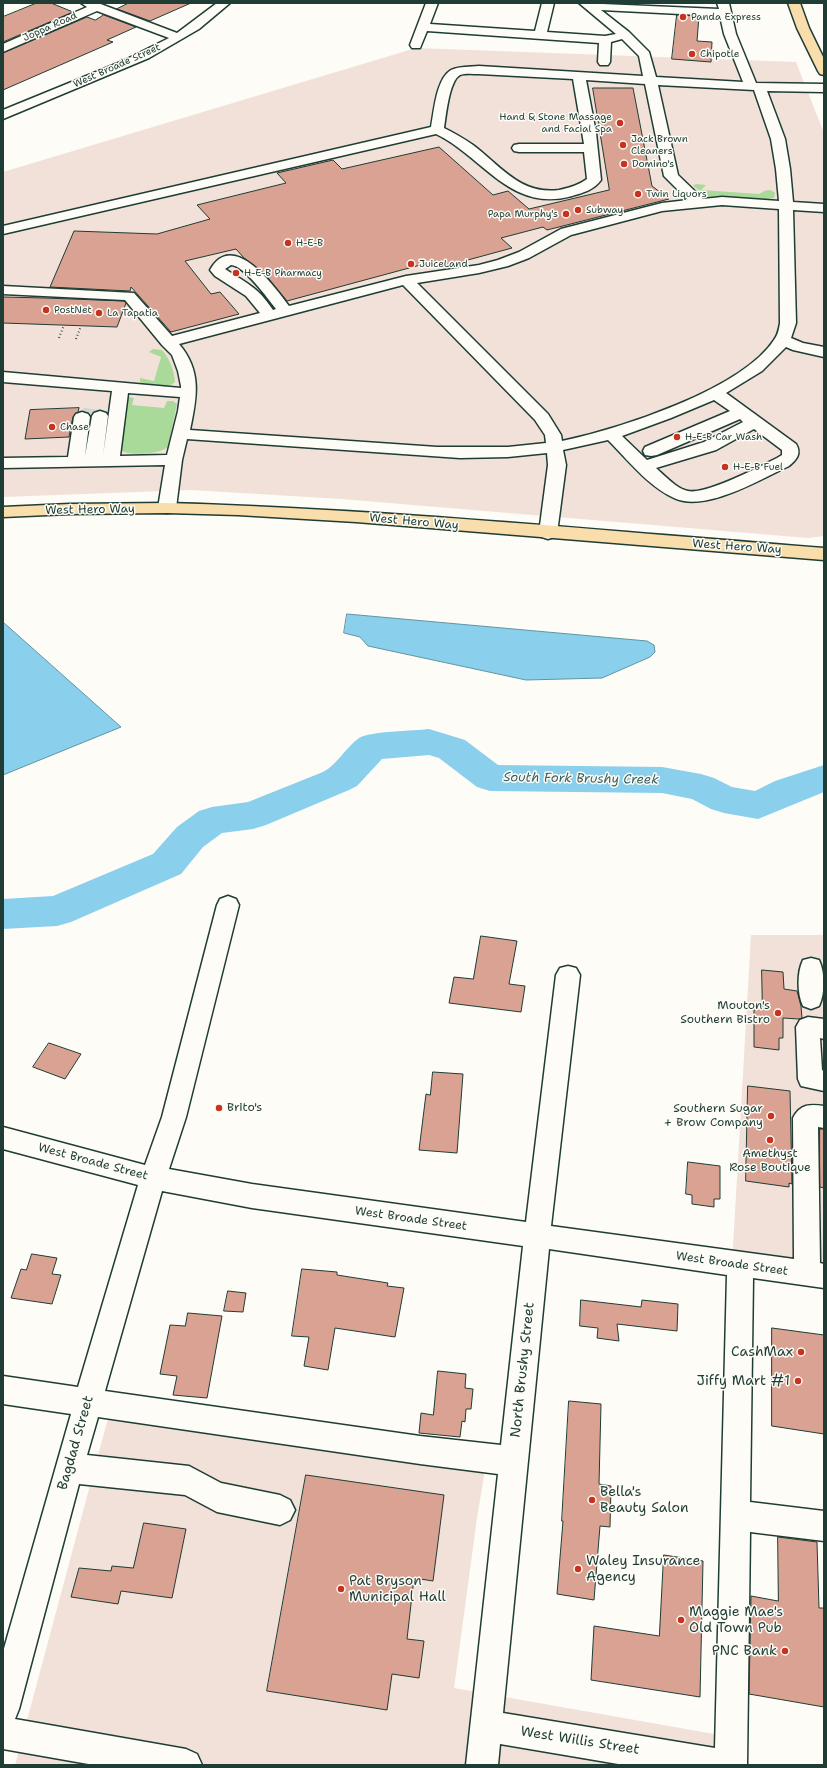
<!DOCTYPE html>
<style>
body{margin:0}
#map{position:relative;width:827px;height:1768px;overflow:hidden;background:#fdfcf7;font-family:"Shantell Sans",sans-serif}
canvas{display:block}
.frame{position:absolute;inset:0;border:4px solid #1f3d34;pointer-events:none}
</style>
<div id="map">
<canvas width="827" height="1768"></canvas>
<div class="frame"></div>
</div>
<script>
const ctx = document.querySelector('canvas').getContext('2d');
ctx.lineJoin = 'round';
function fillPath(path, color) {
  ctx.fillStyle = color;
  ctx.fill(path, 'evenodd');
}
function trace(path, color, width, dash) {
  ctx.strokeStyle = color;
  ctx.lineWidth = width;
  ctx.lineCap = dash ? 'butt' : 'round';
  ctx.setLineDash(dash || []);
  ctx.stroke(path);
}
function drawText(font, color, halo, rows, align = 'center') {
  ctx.font = font + ' "Shantell Sans",sans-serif';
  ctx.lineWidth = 3;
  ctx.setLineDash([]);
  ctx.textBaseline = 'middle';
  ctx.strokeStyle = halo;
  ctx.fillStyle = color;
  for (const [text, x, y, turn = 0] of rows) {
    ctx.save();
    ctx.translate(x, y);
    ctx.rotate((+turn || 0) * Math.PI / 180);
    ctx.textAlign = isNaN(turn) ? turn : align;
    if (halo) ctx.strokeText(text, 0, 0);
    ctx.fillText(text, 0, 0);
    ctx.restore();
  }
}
fillPath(new Path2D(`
 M416 48 796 62 824 133V536L808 538 341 499 191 490 3 497V172Z
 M751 935H824V1276L732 1264Z
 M115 1392 489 1446 477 1518 454 1688 731 1737 730 1765H15Z`), '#f2e1d9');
fillPath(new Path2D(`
 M696 184 706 185 701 190 759 194C764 191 769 187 775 193L774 198 768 199 710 198 693 186Z
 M153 349 162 350C170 359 174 370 175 382 169 389 148 386 140 382V378L154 381 161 357 149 352Z
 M130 397 134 398 132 405 164 408 167 401H173L177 404 168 447C160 454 127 457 119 449L125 399Z`), '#aada99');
const water = new Path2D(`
 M347 614 647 641 654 645 655 652 650 657 602 678 526 680 368 646 360 637 344 633Z
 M3 622 121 727 3 775Z`);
fillPath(water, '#8acfeb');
trace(water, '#5f95a2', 1);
fillPath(new Path2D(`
 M429 729 465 740 498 765 662 767 701 774 714 778 732 787 755 791 775 781 824 765V792L758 819 724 813 711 809 692 799 662 793 490 791 477 787 439 758 429 755 382 759 357 786 349 790 266 825 253 829 222 833 203 847 181 874 71 922 57 926 3 929V899L53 896 153 854 177 827 199 811 212 807 248 802 323 772C338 764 345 748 359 738 370 731 414 731 429 729Z`), '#8acfeb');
const building = new Path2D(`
 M37 3H51L73 12 3 42V17Z
 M129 3H191L150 21 117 9Z
 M104 15 136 27 107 40 113 42 3 90V53L87 17 95 20Z
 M677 15 699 16 697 41 712 42 711 62 672 59Z
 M593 88H633L652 186 669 199 547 230 543 227 501 238 512 248 442 267 435 261 287 301 265 274 244 258 236 249 185 261 211 294 220 292 239 314 171 332 131 287 130 291 50 287 74 231 157 234 210 219 197 205 286 183 277 173 333 160 342 169 439 147 493 195 508 191 529 209 609 190Z
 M3 297 45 298 124 301 126 303 117 327 3 323Z
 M79 408 78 412 73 417 69 437 25 439 30 410Z
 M481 936 517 941 509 984 525 986 521 1012 449 1003 454 977 473 979Z
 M762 970 783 972 784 989 797 991 801 1006 802 1018 799 1019 783 1018V1038H779V1050L754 1047V1007H762Z
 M49 1043 81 1054 65 1079 33 1067Z
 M433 1072 463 1074 457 1153 419 1150 426 1094 430 1095Z
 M748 1086 790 1091 792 1184 789 1183V1187L746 1181Z
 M820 1129H824V1188L820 1187Z
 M688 1162 720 1166V1199H714V1207L692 1204V1195L686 1194Z
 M32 1254 57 1258 52 1274 61 1275 52 1304 11 1298 21 1269 26 1270Z
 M302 1269 337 1272V1275L388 1283 387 1286 404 1288 395 1337 335 1328 328 1370 304 1366 309 1337 292 1336Z
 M228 1291 246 1293 243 1312 224 1311Z
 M581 1300 641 1307 642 1300 678 1304 677 1331 617 1324 619 1341 597 1338 598 1328 580 1326Z
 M188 1313 222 1316 207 1398 173 1395 177 1376 160 1374 170 1325 185 1326Z
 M772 1328 824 1335V1434L772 1426Z
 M438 1371 466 1374 465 1388 473 1389 471 1409H466L465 1422 462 1421 460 1437 419 1433 421 1413 433 1415Z
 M569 1401 601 1404 599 1484 611 1486 610 1527 600 1526 594 1600 557 1594 563 1521H562Z
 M306 1475 444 1495 433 1581 414 1578 407 1639 424 1641 419 1678 392 1674 387 1710 267 1691Z
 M144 1523 186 1529 172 1598 121 1591 118 1604 71 1597 79 1568 111 1571 112 1566 133 1568Z
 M778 1537 817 1542 819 1608H824V1707L749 1694 751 1596 778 1601Z
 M664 1555 703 1561 700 1697 591 1680 594 1626 659 1636Z`);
fillPath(building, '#daa293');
trace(building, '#1f3d34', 1);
trace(new Path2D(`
 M91 416 92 409`), '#d1d6d0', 17, [17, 8]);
const minor = new Path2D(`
 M81 3H98L177 33 217 3H230L199 29 149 58 3 119V110L123 61 169 38 97 11 3 52V44L87 7Z
 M426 3H438L430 24 535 31 542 3H554L547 32 605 36 616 34 579 3 719 9 717 3H729L736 34 756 83 824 84V92L767 91 785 139 790 169 793 202 824 204V212L793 210 796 323 791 338 803 343 824 347V357L793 350 786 347 762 371 726 393 796 444C802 454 796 460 789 466 761 479 705 513 674 498 648 486 628 460 608 440L563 450 566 465 557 533 554 537 548 539 542 537 539 533 548 465 547 453 508 457 460 458 187 439 182 460 176 508 173 512 167 513 161 512 158 508 165 465 3 468V458L68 457 74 417 76 414 82 412 88 414 90 417 85 456 92 416 94 413 100 411 106 413 108 416 103 456 112 391 3 382V372L181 388V386L178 371 172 355 162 345 125 300 3 294V286L134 293 172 336 260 313 246 296 215 276 210 270C233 229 274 286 289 306L406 276 479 265 498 260 519 252 561 229 662 203 688 200 664 176 645 84 586 80 596 133 601 180C594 190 582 193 572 196 510 213 484 157 436 134L3 234V226L431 127C434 112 436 79 451 70 460 66 470 67 479 66L643 76 639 56 622 39 611 42 610 62 608 65H600L598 62 599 43 427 31 420 48H412L410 45ZM601 10 720 16 724 34 743 82 656 77 649 52 629 32ZM479 74 573 79 584 144H519L514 145 512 148 514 151 519 152H584L587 179C579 185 569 188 559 190 520 195 501 166 473 145 463 138 454 133 444 128 446 116 449 81 460 75 465 73 473 74 479 74ZM658 85 754 90 771 139 776 169 779 201 722 197 703 199 678 175ZM722 205 779 209 780 323C779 329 778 335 774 340 741 390 619 429 562 441L561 435 548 414 417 283 479 273 508 266 529 258 571 235 662 211ZM231 265C244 265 268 299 276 309L273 310C258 287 246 283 225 269ZM403 285 535 420 545 435 546 443 508 447H437L190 430C197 397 202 371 179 344ZM128 393 180 397 178 411 167 455 120 456ZM714 400 730 411 645 447 643 451 645 455 651 456 657 455 740 419 743 422 704 442 647 460 622 436 671 418ZM754 429 782 450V455L777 458C759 467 706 495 688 491 677 489 665 476 656 468L716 450Z
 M228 896 236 899 239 905 186 1117 169 1169 252 1184 526 1222 556 975 560 968 568 966 576 968 580 975 551 1226 794 1259 793 1118C800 1104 810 1104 824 1106V1128L818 1127 820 1263 824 1264V1288L753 1278 750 1502 824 1511V1541L750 1532 747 1765H624L500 1744 498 1765H466L498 1474 420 1464 98 1417 87 1455 189 1466 221 1483 280 1495 290 1500 295 1510 290 1520 280 1525 217 1512 185 1495 79 1484 19 1709 15 1719 186 1749 197 1754 202 1765H94L3 1749V1652L71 1414 3 1404V1376L78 1387 138 1185 3 1149V1127L145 1165 162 1117 217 905 220 899ZM162 1191 252 1208 523 1246 501 1445 420 1436 105 1391ZM549 1249 727 1275 715 1748 503 1713Z
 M811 958 819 960C825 972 825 994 819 1006L811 1009 803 1006C797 994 797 972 803 960Z
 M808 1017 824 1019V1039L820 1038 822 1070 824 1071V1091L801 1086 798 1079 796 1027 800 1020Z`);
const major = new Path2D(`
 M788 3H800L809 28 824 59V75L820 74 818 71 797 28Z
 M167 503C386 509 605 531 824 548V560L356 522 238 515 167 513 70 514 3 517V507L70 504Z`);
trace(minor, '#1f3d34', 3);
trace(major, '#1f3d34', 3);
trace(new Path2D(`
 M59 338 64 325
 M76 339 81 326`), '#1f3d34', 2, [1, 2.5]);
fillPath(minor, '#fdfcf7');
fillPath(major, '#f9deab');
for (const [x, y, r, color] of [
 [683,17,4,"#c8321e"],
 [692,54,4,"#c8321e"],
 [620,123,4,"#c8321e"],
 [623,145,4,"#c8321e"],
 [624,164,4,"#c8321e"],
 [638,194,4,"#c8321e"],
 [578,210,4,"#c8321e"],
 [566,214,4,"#c8321e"],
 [288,243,4,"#c8321e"],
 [411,264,4,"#c8321e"],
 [236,273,4,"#c8321e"],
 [46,310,4,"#c8321e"],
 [99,313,4,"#c8321e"],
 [52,427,4,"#c8321e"],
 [677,437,4,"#c8321e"],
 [725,467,4,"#c8321e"],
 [778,1013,4,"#c8321e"],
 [219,1108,4,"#c8321e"],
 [771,1116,4,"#c8321e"],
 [770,1140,4,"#c8321e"],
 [801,1352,4,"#c8321e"],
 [798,1381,4,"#c8321e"],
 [592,1500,4,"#c8321e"],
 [578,1569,4,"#c8321e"],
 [341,1589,4,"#c8321e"],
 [681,1620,4,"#c8321e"],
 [785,1651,4,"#c8321e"]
]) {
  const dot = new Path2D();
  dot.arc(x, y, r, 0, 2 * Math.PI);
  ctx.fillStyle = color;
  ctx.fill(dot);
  trace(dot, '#fdfcf7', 1.5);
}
drawText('10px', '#1f3d34', '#fdfcf7', [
 ["Panda Express",691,17],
 ["Chipotle",700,54],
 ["Hand & Stone Massage",612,117,"right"],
 ["and Facial Spa",612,129,"right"],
 ["Jack Brown",631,139],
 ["Cleaners",631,151],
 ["Domino's",632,164],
 ["Twin Liquors",646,194],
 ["Subway",586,210],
 ["Papa Murphy's",558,214,"right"],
 ["H-E-B",296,243],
 ["JuiceLand",419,264],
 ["H-E-B Pharmacy",244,273],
 ["PostNet",54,310],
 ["La Tapatia",107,313],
 ["Chase",60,427],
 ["H-E-B Car Wash",685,437],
 ["H-E-B Fuel",733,467]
], 'left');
drawText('10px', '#1f3d34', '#fdfcf7', [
 ["Joppa Road",50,27,-24],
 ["West Broade Street",117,66,-24]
]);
drawText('12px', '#1f3d34', '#fdfcf7', [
 ["West Hero Way",90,510,-1],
 ["West Hero Way",414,522,5],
 ["West Hero Way",737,547,4],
 ["West Broade Street",93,1162,15],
 ["West Broade Street",411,1219,8],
 ["West Broade Street",732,1264,8]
]);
drawText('12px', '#1f3d34', '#fdfcf7', [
 ["Mouton's",770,1006],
 ["Southern Bistro",770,1020],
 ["Brito's",227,1108,"left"],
 ["Southern Sugar",763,1109],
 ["+ Brow Company",763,1123],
 ["Amethyst",770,1154,"center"],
 ["Rose Boutique",770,1168,"center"]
], 'right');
drawText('italic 13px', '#3a6262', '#fdfcf7', [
 ["South Fork Brushy Creek",581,779,1]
]);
drawText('14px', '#1f3d34', '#fdfcf7', [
 ["CashMax",793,1352,"right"],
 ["Jiffy Mart #1",790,1381,"right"],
 ["Bella's",600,1492],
 ["Beauty Salon",600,1508],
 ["Waley Insurance",586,1561],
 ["Agency",586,1577],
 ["Pat Bryson",349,1581],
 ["Municipal Hall",349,1597],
 ["Maggie Mae's",689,1612],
 ["Old Town Pub",689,1628],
 ["PNC Bank",777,1651,"right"]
], 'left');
drawText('14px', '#1f3d34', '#fdfcf7', [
 ["North Brushy Street",523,1370,-84],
 ["Bagdad Street",76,1443,-74],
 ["West Willis Street",580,1741,9]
]);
</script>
